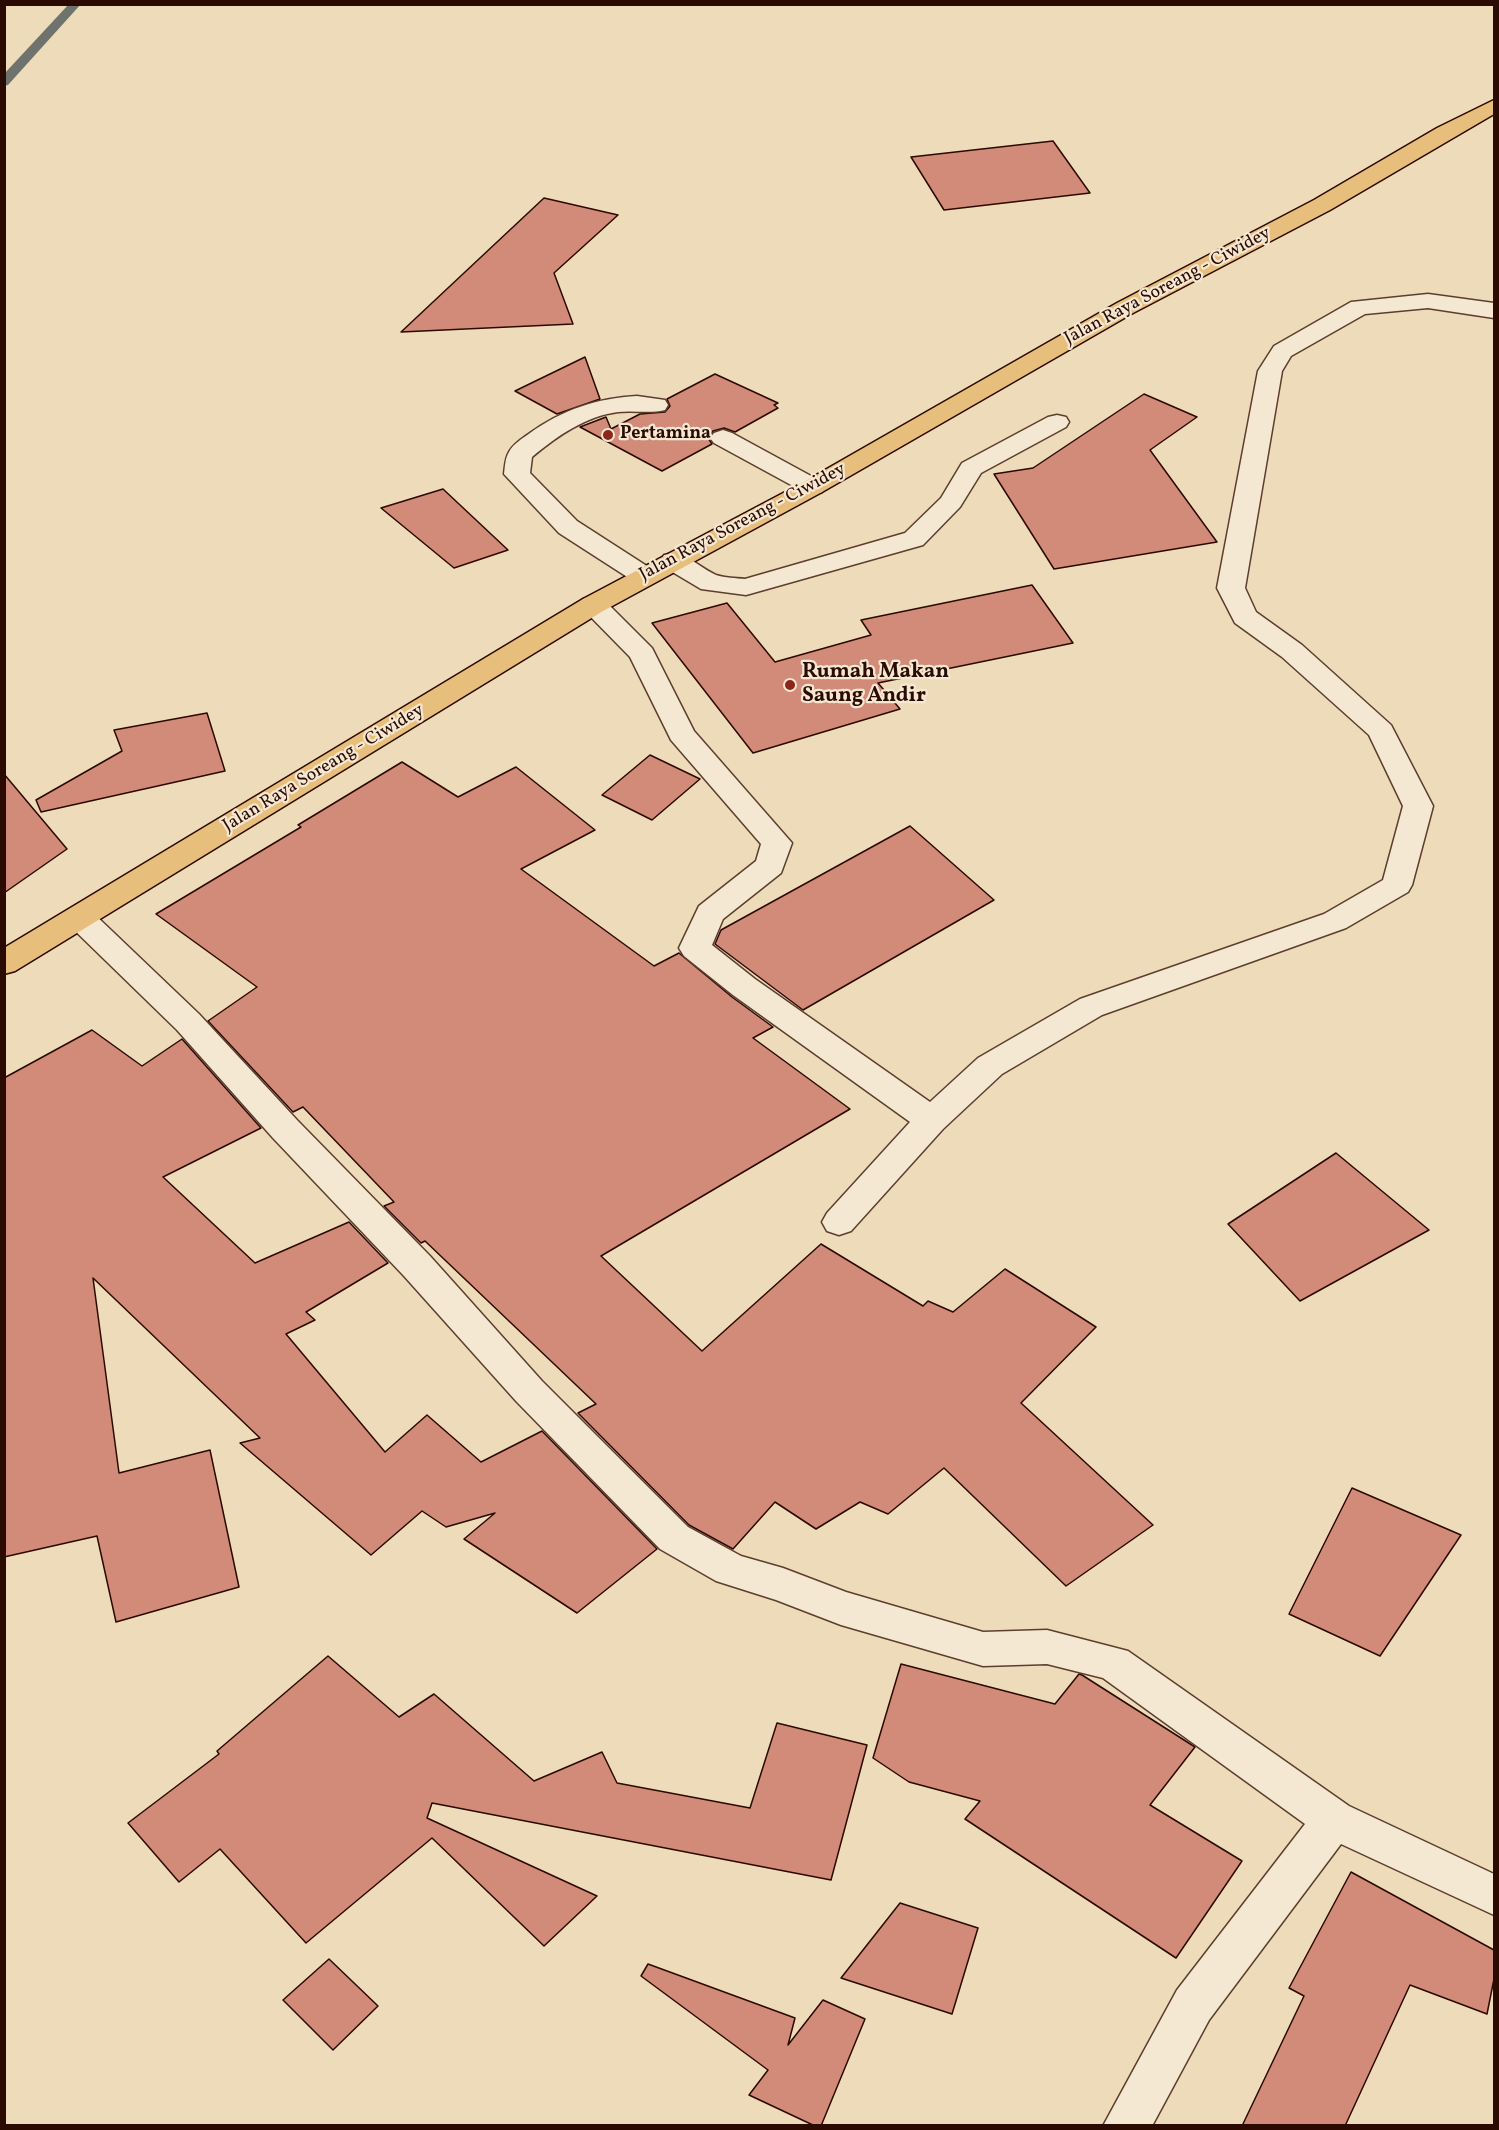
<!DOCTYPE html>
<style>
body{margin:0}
#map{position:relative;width:1499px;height:2130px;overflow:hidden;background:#eedbb9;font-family:Vollkorn,serif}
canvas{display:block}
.frame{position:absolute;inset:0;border:6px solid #2b0a01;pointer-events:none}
</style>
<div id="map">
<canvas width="1499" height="2130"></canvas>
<div class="frame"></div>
</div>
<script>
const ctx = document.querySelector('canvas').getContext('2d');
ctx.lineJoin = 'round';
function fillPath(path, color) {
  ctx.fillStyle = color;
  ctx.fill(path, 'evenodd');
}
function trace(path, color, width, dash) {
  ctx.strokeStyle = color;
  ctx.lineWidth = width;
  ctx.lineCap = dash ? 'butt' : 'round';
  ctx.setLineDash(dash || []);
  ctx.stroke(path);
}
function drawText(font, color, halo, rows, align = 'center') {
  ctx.font = font + ' Vollkorn,serif';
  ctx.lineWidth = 4.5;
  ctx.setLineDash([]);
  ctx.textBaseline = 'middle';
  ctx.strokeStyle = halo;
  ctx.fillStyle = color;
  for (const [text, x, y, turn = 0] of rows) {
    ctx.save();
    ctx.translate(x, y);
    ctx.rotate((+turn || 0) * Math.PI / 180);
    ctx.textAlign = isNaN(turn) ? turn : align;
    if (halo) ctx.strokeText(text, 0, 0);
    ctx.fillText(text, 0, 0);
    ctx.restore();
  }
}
fillPath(new Path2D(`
 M69 4H81L8 85 4 86V74Z`), '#6e736e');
const building = new Path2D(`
 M1053 141 1090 193 944 210 911 157Z
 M544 198 618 215 554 273 573 324 401 332Z
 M585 357 600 399 557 414 515 391Z
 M715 374 778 403 774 405 778 408 735 432 724 428 713 431 708 438 712 444 662 471 580 427 606 417 611 429 640 414 665 412 670 406 667 399Z
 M1144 394 1197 417 1150 450 1217 542 1054 569 994 474 1033 468Z
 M443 489 508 550 454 568 381 508Z
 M1032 585 1073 643 878 683 900 709 753 753 652 623 727 603 775 662 871 635 861 620Z
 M207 713 225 771 41 812 36 800 122 751 114 730Z
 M650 755 700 779 652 820 602 795Z
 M402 762 458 797 516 767 595 830 521 869 654 966 679 953 732 997 773 1027 753 1038 850 1109 601 1256 702 1351 821 1244 923 1306 928 1301 953 1312 1005 1269 1096 1327 1021 1403 1153 1525 1066 1586 944 1468 888 1514 860 1502 816 1529 775 1502 733 1549 689 1525 578 1413 596 1404 425 1241 421 1243 384 1206 394 1202 303 1107 293 1112 208 1021 257 987 156 914 301 827 298 825Z
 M4 774 67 849 4 893Z
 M910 826 994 900 803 1010 715 944 721 930Z
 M92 1030 142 1066 182 1039 261 1128 163 1177 255 1263 349 1222 388 1263 306 1312 315 1320 286 1334 385 1452 427 1415 481 1462 542 1431 657 1549 577 1613 464 1539 495 1513 446 1527 422 1511 371 1555 240 1443 260 1438 93 1278 119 1473 210 1450 239 1587 116 1622 97 1536 4 1557V1078Z
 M1336 1153 1429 1230 1300 1301 1228 1224Z
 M1352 1488 1461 1535 1380 1656 1289 1614Z
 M328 1656 399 1717 434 1694 534 1781 602 1752 617 1783 750 1808 777 1723 867 1745 831 1880 432 1803 427 1818 597 1896 544 1946 432 1838 306 1943 220 1849 179 1882 128 1823 219 1754 217 1751Z
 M901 1664 1055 1704 1079 1674 1082 1675 1195 1747 1150 1805 1242 1861 1176 1958 965 1819 980 1801 909 1782 873 1758Z
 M1351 1872 1494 1950V1979L1487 2014 1410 1985 1345 2126H1242L1304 1996 1289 1988Z
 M900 1903 978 1928 952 2014 841 1978Z
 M329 1959 378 2006 333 2050 283 2000Z
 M648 1964 795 2018 788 2045 823 2000 865 2019 821 2126H815L749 2095 768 2070 641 1976Z`);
fillPath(building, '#d28a79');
trace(building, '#2b0a01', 1.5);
const service = new Path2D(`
 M1428 294 1494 303V318L1428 308 1365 314 1291 356 1282 371 1245 588 1256 612 1302 645 1391 725 1433 806 1412 885 1408 892 1346 928 1102 1015 1002 1074 943 1129 851 1231 839 1235 827 1231 822 1222 827 1213 910 1122 733 995 684 956 679 948 699 906 756 861 761 844 671 740 630 657 579 605 583 599 593 597 603 599 652 648 694 731 792 843 781 873 723 919 712 945 755 979 930 1102 978 1058 1080 999 1324 914 1383 880 1403 806 1369 735 1282 657 1235 623 1217 588 1258 371 1274 346 1351 302Z
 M637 396 665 400 668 405 665 410C650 414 634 410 618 412 586 416 557 436 532 457L530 473 577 521 653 570 657 576 653 582 644 584 635 582 559 533 504 474C505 467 505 458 509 452 513 444 523 438 530 433 562 410 597 398 637 396Z
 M1057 415 1066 417 1069 422 1066 427 981 473 960 507 923 545 746 595 701 589 664 567 660 561 664 555C685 550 698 567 716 575 725 578 736 578 745 579L905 533 941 498 962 463 1048 417Z
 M723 430 732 433 822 482 826 487 822 492 813 495 804 492 714 443 710 438 714 433Z`);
const minor = new Path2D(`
 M80 908 91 911 199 1014 297 1120 430 1256 542 1381 688 1527 741 1556 783 1568 846 1592 983 1632 1047 1630 1128 1651 1349 1806 1494 1874V1915L1341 1844 1209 2020 1152 2126H1103L1177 1990 1305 1824 1103 1678 1047 1664 983 1666 841 1625 776 1600 716 1581 660 1549 516 1401 404 1276 273 1138 177 1030 69 925 64 918 69 911Z`);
const trunk = new Path2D(`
 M1494 100V114L1330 210 1133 313 822 492 603 611 15 971 4 974V948L583 599 804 482 1117 303 1314 200 1437 128Z`);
trace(service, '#5c3e2f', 3);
trace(minor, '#5c3e2f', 3);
trace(trunk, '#2b0a01', 3);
fillPath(service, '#f4e8d2');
fillPath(minor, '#f4e8d2');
fillPath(trunk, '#e7be7c');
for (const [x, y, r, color] of [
 [608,435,6,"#8f2418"],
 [790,685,6,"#8f2418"]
]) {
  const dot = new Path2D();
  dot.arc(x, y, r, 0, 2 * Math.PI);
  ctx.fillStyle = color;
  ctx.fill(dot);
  trace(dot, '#f4e8d2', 2);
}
drawText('18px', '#2b0a01', '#f4e8d2', [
 ["Jalan Raya Soreang - Ciwidey",1168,287,-28],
 ["Jalan Raya Soreang - Ciwidey",743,523,-28],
 ["Jalan Raya Soreang - Ciwidey",324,769,-31]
]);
drawText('bold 18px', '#2b0a01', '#f4e8d2', [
 ["Pertamina",620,435]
], 'left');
drawText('bold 21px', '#2b0a01', '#f4e8d2', [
 ["Rumah Makan",802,673],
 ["Saung Andir",802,697]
], 'left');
</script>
